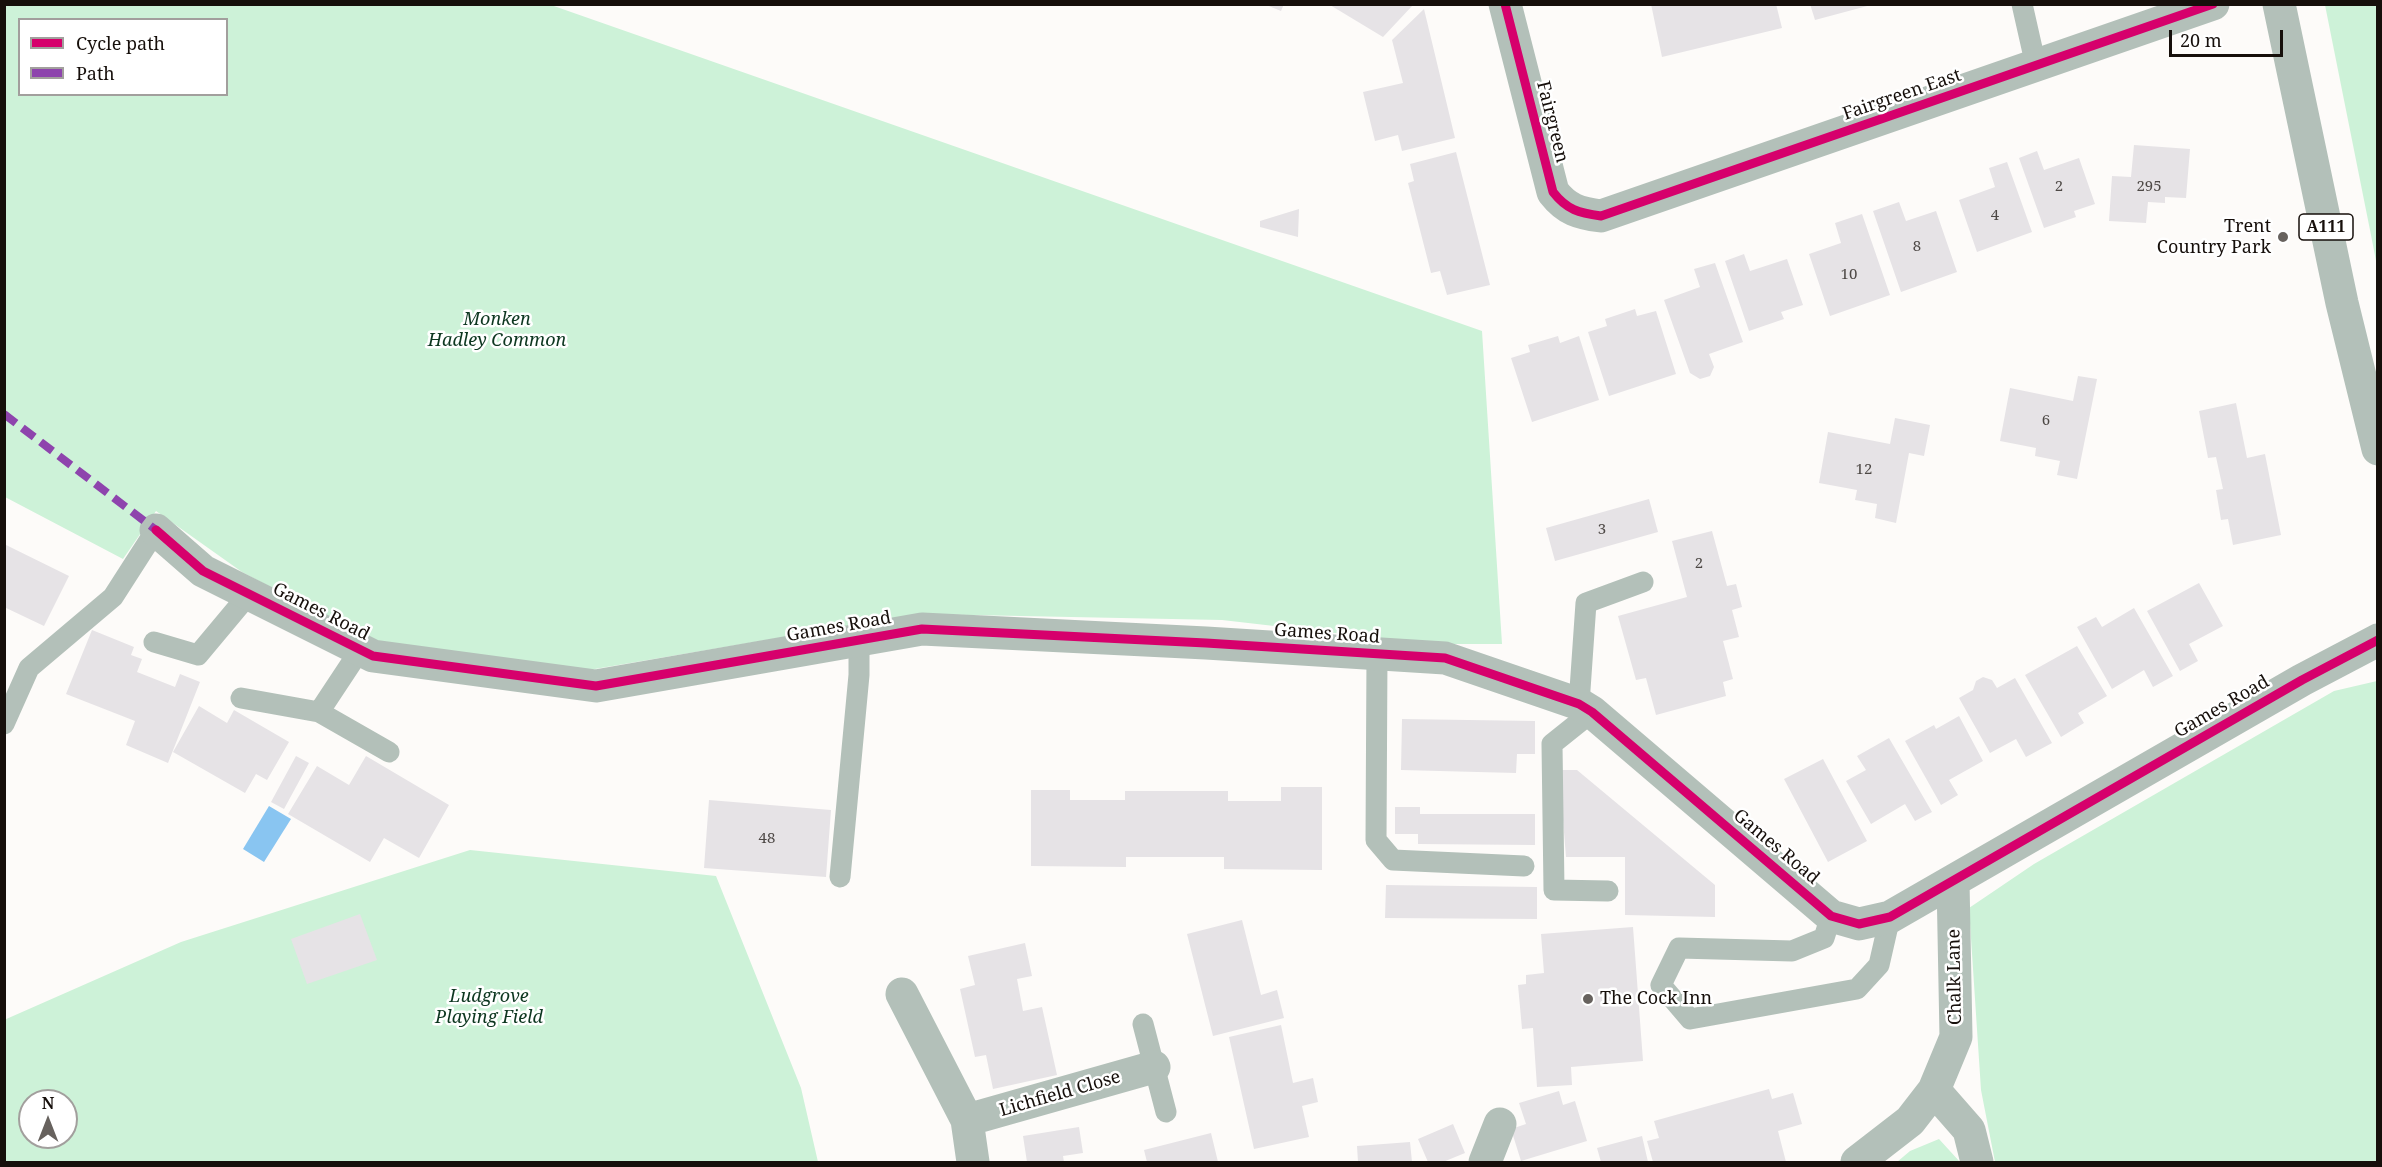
<!DOCTYPE html>
<style>
body{margin:0}
#map{position:relative;width:2382px;height:1167px;overflow:hidden;background:#fdfbf9;font-family:"Noto Serif",serif}
canvas{display:block}
.frame{position:absolute;inset:0;border:6px solid #160f0b;pointer-events:none}
.legend{position:absolute;left:18px;top:18px;width:210px;height:78px;box-sizing:border-box;background:#fff;border:2px solid #a29f9d;margin:0;padding:8px 10px;list-style:none;font-size:18px;color:#160f0b}
.legend li{display:flex;align-items:center;gap:12px;height:30px}
.legend b{width:30px;border:2px solid #a29f9d}
.north{position:absolute;left:18px;top:1089px;width:60px;height:60px;box-sizing:border-box;background:#fff;border:2px solid #a29f9d;border-radius:50%;rotate:0deg;font-size:16px;font-weight:700;line-height:24px;text-align:center;color:#160f0b}
.north::after{content:'';display:block;margin:auto;width:21px;height:27px;background:#67625e;clip-path:polygon(50% 0,100% 100%,50% 72%,0 100%)}
.scale{position:absolute;left:2169px;top:30px;width:114px;height:27px;box-sizing:border-box;border:3px solid #160f0b;border-top:0;padding-left:8px;font-size:18px;line-height:21px;white-space:nowrap;color:#160f0b;-webkit-text-stroke:4px #fff;paint-order:stroke}
</style>
<div id="map">
<canvas width="2382" height="1167"></canvas>
<div class="frame"></div>
<ul class="legend">
<li><b style="height:8px;background:#d6006c"></b>Cycle path</li>
<li><b style="height:8px;background:#8e44ad"></b>Path</li>
</ul>
<div class="north">N</div>
<div class="scale">20 m</div>
</div>
<script>
const ctx = document.querySelector('canvas').getContext('2d');
ctx.lineJoin = 'round';
function fillPath(path, color) {
  ctx.fillStyle = color;
  ctx.fill(path, 'evenodd');
}
function trace(path, color, width, dash) {
  ctx.strokeStyle = color;
  ctx.lineWidth = width;
  ctx.lineCap = dash ? 'butt' : 'round';
  ctx.setLineDash(dash || []);
  ctx.stroke(path);
}
function drawText(font, color, halo, rows, align = 'center') {
  ctx.font = font + ' "Noto Serif",serif';
  ctx.lineWidth = 5;
  ctx.setLineDash([]);
  ctx.textBaseline = 'middle';
  ctx.strokeStyle = halo;
  ctx.fillStyle = color;
  for (const [text, x, y, turn = 0] of rows) {
    ctx.save();
    ctx.translate(x, y);
    ctx.rotate((+turn || 0) * Math.PI / 180);
    ctx.textAlign = isNaN(turn) ? turn : align;
    if (halo) ctx.strokeText(text, 0, 0);
    ctx.fillText(text, 0, 0);
    ctx.restore();
  }
}
fillPath(new Path2D(`
 M4 5H551L1482 331 1502 644H1431L1222 620 920 614 583 671 377 643 242 572 156 511 123 559 5 497ZM20 20H226V94H20Z
 M2325 5H2377V266L2371 235Z
 M2377 681V1162H1995L1981 1090 1969 908 2034 864 2334 691Z
 M470 850 716 876 801 1088 818 1162H5L4 1020 181 942ZM30 1101H66V1137H30Z
 M1939 1139 1960 1162H1897L1910 1151Z`), '#cdf2d8');
fillPath(new Path2D(`
 M269 806 291 819 264 862 243 849Z`), '#89c5f1');
fillPath(new Path2D(`
 M1264 4H1284L1281 11Z
 M1651 4H1776L1782 28 1662 57Z
 M1810 4H1871V5L1815 20Z
 M1330 5H1413L1383 37Z
 M1424 9 1455 138 1402 151 1398 135 1375 141 1363 92 1403 83 1392 40Z
 M2134 145 2190 149 2186 198 2165 197V203L2148 202 2146 223 2109 221 2112 176 2131 177Z
 M2037 151 2044 170 2079 158 2095 204 2074 211 2076 217 2044 228 2019 158Z
 M1456 152 1490 285 1447 295 1440 271 1431 273 1408 183 1414 181 1410 164Z
 M2007 162 2032 232 1977 252 1959 200 1995 187 1989 168Z
 M1899 202 1906 221 1936 211 1957 272 1901 292 1873 211Z
 M1299 209 1298 237 1260 227V221Z
 M1862 214 1890 295 1830 316 1809 254 1841 243 1835 223Z
 M1744 254 1750 271 1787 259 1803 305 1781 312 1784 319 1749 331 1725 261Z
 M1715 263 1743 342 1709 354 1714 367 1710 376 1700 379 1690 373 1664 300 1700 287 1694 269Z
 M1635 309 1637 316 1656 311 1676 374 1609 396 1588 332 1607 326 1605 319Z
 M1558 336 1560 343 1579 336 1599 400 1532 422 1511 358 1530 352 1528 345Z
 M2078 376 2097 379 2077 479 2057 475 2060 461 2035 456 2036 448 2000 441 2010 388 2073 401Z
 M2236 403 2247 458 2265 454 2281 535 2233 545 2228 519 2221 520 2216 490 2223 489 2216 457 2208 458 2199 411Z
 M1895 418 1930 425 1924 456 1909 453 1896 523 1875 518 1877 504 1855 500 1857 490 1819 483 1828 432 1890 444Z
 M1649 499 1658 532 1555 561 1546 528Z
 M1712 531 1727 586 1736 584 1742 607 1732 610 1739 637 1723 641 1733 679 1723 682 1726 696 1656 715 1646 678 1636 680 1618 616 1687 597 1672 541Z
 M4 544 69 576 44 626 4 607Z
 M2199 583 2223 626 2189 644 2198 661 2180 671 2147 611Z
 M2134 608 2173 676 2153 687 2144 670 2112 689 2077 627 2096 617 2102 627Z
 M92 630 134 647 131 655 142 659 137 672 175 687 180 674 200 682 168 763 126 745 135 721 66 694Z
 M2077 646 2107 696 2078 713 2084 723 2061 737 2025 675Z
 M1983 677 1992 680 1997 688 2015 678 2052 743 2026 757 2016 739 1990 753 1959 698 1973 690 1976 681Z
 M199 706 227 723 234 710 289 742 267 780 256 774 245 793 173 752Z
 M1959 716 1983 761 1949 780 1958 795 1941 805 1905 741 1934 725 1936 729Z
 M1402 719 1535 721V754H1517L1516 773 1401 770Z
 M1889 738 1932 812 1915 821 1905 804 1871 824 1846 781 1866 770 1857 756Z
 M296 756 309 763 284 809 271 802Z
 M366 756 449 805 419 858 384 838 370 862 288 814 317 766 349 785Z
 M1823 759 1867 841 1828 862 1784 779Z
 M1559 770H1577L1715 885V917L1625 915V857H1566Z
 M1281 787H1322V870L1224 869V857H1126V867L1031 866V790H1070V800H1125V791H1228V801H1281Z
 M709 800 831 810 826 877 704 868Z
 M1395 807H1420V814H1535V845L1418 844V834H1395Z
 M1386 885 1537 887V919L1385 918Z
 M360 914 377 960 307 984 291 939Z
 M1242 920 1261 995 1277 990 1284 1018 1213 1036 1187 934Z
 M1633 927 1643 1061 1571 1067 1572 1085 1537 1087 1533 1028 1522 1029 1518 985 1526 984V975L1544 973 1541 934Z
 M1025 943 1032 976 1017 979 1023 1011 1042 1007 1057 1075 993 1089 986 1055 975 1057 960 989 975 985 968 956Z
 M1281 1025 1293 1083 1313 1078 1318 1102 1302 1106 1309 1137 1254 1149 1229 1037Z
 M1769 1089 1772 1099 1793 1093 1802 1124 1778 1131 1786 1162H1653L1647 1141 1659 1138 1654 1121Z
 M1559 1091 1563 1105 1575 1101 1587 1141 1521 1161 1511 1129 1526 1124 1519 1103Z
 M1453 1124 1465 1153 1443 1162H1428L1418 1139Z
 M1079 1127 1083 1153 1063 1156 1064 1162H1027L1023 1136Z
 M1211 1133 1218 1162H1147L1144 1150Z
 M1642 1136 1648 1162H1601L1597 1148Z
 M1410 1142 1412 1162H1358L1357 1146Z`), '#e6e3e6');
trace(new Path2D(`
 M2022 4 2036 66
 M154 642 198 655 249 594
 M1377 654 1376 840 1393 860 1524 866
 M241 698 319 712 360 650
 M1579 704 1586 603 1643 582
 M319 712 389 752
 M1592 712 1552 744 1554 890 1608 891
 M4 724 29 668 113 597 156 530
 M840 877 859 675V640
 M1831 916 1824 938 1792 951 1679 948 1661 985 1690 1019 1857 989 1879 965 1890 917
 M1143 1024 1166 1112`), '#b3c0b9', 21);
trace(new Path2D(`
 M1505 4 1553 192C1567 210 1579 213 1601 216L2213 4
 M156 530 203 571 373 656 596 686 922 629 1206 643 1445 658 1579 704 1592 712 1831 916 1859 924 1890 917 2302 680 2378 640
 M902 994 967 1120 973 1162
 M1934 1090 1969 1130 1977 1162
 M967 1120 1154 1067
 M1485 1162 1500 1124
 M1857 1162 1910 1121 1934 1090 1956 1037 1953 881`), '#b3c0b9', 33);
trace(new Path2D(`
 M2279 4 2342 303 2378 449`), '#b3c0b9', 33);
trace(new Path2D(`
 M4 414 156 530`), '#8e44ad', 8, [15, 8]);
trace(new Path2D(`
 M1505 4 1553 192C1567 210 1579 213 1601 216L2213 4
 M156 530 203 571 373 656 596 686 922 629 1206 643 1445 658 1579 704 1592 712 1831 916 1859 924 1890 917 2302 680 2378 640`), '#d6006c', 9);
for (const [x, y, r, color] of [
 [2283,237,6,"#67625e"],
 [1588,999,6,"#67625e"]
]) {
  const dot = new Path2D();
  dot.arc(x, y, r, 0, 2 * Math.PI);
  ctx.fillStyle = color;
  ctx.fill(dot);
  trace(dot, '#fff', 2);
}
drawText('15px', '#4d4845', null, [
 ["2",2059,187],
 ["295",2149,187],
 ["4",1995,216],
 ["8",1917,247],
 ["10",1849,275],
 ["6",2046,421],
 ["12",1864,470],
 ["3",1602,530],
 ["2",1699,564],
 ["48",767,839]
]);
for (const [x, y, w] of [
 [2326,227,54]
]) {
  const box = new Path2D();
  box.roundRect(x - w / 2, y - 13, w, 26, 4.5);
  ctx.fillStyle = '#fff';
  ctx.fill(box);
  trace(box, '#160f0b', 1.5);
}
drawText('bold 16px', '#160f0b', null, [
 ["A111",2326,227]
]);
drawText('18px', '#160f0b', '#fff', [
 ["Fairgreen East",1902,95,-19],
 ["Fairgreen",1552,122,76],
 ["Games Road",321,612,27],
 ["Games Road",839,627,-10],
 ["Games Road",1327,634,4],
 ["Games Road",2222,707,-30],
 ["Games Road",1776,847,40],
 ["Chalk Lane",1955,977,-91],
 ["Lichfield Close",1060,1094,-16]
]);
drawText('18px', '#160f0b', '#fff', [
 ["Trent",2271,227],
 ["Country Park",2271,248],
 ["The Cock Inn",1600,999,"left"]
], 'right');
drawText('italic 18px', '#0d3720', '#fff', [
 ["Monken",497,320],
 ["Hadley Common",497,341],
 ["Ludgrove",489,997],
 ["Playing Field",489,1018]
]);
</script>
